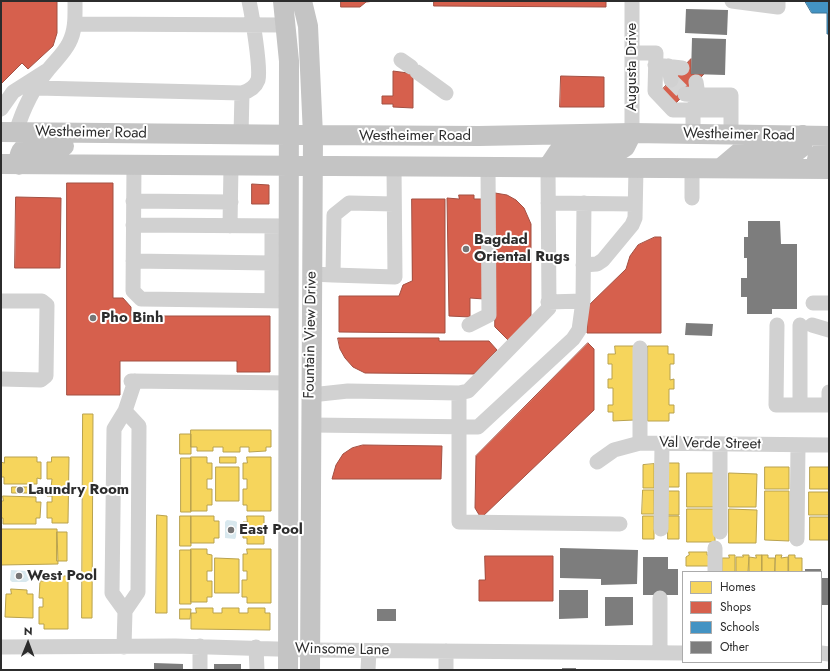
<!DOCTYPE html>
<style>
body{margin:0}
#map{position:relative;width:830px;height:671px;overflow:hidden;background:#fff;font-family:Jost,sans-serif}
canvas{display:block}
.frame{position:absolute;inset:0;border:2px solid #2c2c2c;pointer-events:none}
.legend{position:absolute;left:682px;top:571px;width:140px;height:92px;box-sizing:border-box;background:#fff;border:1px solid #ababab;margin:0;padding:5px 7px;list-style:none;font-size:12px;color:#2c2c2c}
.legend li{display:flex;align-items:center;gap:8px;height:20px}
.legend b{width:20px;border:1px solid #ababab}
.north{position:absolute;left:8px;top:623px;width:40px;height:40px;-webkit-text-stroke:3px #fff;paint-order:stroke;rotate:1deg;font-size:11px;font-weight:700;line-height:16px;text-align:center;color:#2c2c2c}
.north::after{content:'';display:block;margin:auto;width:14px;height:18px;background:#2c2c2c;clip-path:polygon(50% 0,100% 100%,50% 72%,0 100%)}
</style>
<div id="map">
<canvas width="830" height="671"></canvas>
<div class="frame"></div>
<ul class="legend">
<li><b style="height:11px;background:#f6d55c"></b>Homes</li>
<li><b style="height:11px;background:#d6604d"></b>Shops</li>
<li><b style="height:11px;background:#4393c3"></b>Schools</li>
<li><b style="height:11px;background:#7d7d7d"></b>Other</li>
</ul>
<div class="north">N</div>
</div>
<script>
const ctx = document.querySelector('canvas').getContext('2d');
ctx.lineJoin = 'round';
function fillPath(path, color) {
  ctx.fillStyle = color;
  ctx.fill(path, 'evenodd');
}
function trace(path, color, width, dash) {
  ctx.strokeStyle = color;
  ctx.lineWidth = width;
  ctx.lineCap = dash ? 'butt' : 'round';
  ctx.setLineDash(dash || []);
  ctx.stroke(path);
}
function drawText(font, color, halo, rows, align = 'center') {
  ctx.font = font + ' Jost,sans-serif';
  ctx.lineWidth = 4;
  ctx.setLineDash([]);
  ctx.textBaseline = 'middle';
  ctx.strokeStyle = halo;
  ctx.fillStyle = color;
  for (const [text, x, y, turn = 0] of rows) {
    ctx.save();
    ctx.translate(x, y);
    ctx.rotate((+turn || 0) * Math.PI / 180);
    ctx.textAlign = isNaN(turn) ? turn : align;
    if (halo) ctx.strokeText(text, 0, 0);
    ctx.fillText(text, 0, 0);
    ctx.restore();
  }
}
fillPath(new Path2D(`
 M227 520 235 521 237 522 236 537 235 539 225 538V522Z
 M11 570 27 571 29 572V580L26 582H12L10 580Z`), '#d8e8ee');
const homes = new Path2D(`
 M615 346H635L634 420 613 421V412H608V405H613V388H608V379H612V364H608V354H615Z
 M648 346H668V354H674V364H670V380L674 379V389H669V405H674V413H669V421H648Z
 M83 414H93L92 618H82Z
 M191 430H271V447H266V451L249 452V447H240V452H223V447H213V451H197V447H191Z
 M180 434H191V454H180Z
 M5 457H37V462H41V479L37 478V484H4V477H1V462L4 463Z
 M52 457H69L68 523H52V518H47V502H52V496H47V488H51L52 479H47V462H51Z
 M191 457H207V463H212V479H207V489H212V505H207V511H191Z
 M220 457H236V463H220Z
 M247 457H271V511H247V505H243V489H247V479H243V463H247Z
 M181 458H191V512H181Z
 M668 463H679V487H668Z
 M654 464V488H643V465Z
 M216 467H239V501H216Z
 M765 467H789V489H765Z
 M810 467H829V489H810Z
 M687 473H715V507H687Z
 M729 473 757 474 756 507H729Z
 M12 487H28V493H12Z
 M643 490H654V514H642Z
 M668 491H679V515H668Z
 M765 491H789V541L765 540Z
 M809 492H829V515H809Z
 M3 496 36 497V502H41L40 518H36V524H3V518H1V501H3Z
 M687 509H715V542H687Z
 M729 509 757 510 756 543H729Z
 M157 515 167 516V613H156Z
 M180 516H191V546H180Z
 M191 516H214V521H219V538H214V543H191Z
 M247 516H264V544H247V538H243V522H247Z
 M643 516H654V539H643Z
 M668 516H679V539H668Z
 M810 517H829V540H810Z
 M1 529H57L58 564 1 565Z
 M57 532H67V561H57Z
 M191 549H207V554L212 555V571H207V581H212V597H207V602H191Z
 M247 549H271V603H247V597H242V580H247V571H243V554H247Z
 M180 550H191V604H180Z
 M689 552H707V555H710V566H686V557L689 555Z
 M729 555H735V572H722V558H729Z
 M743 555H749L748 572H736V557H743Z
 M756 555H762V572H749V557L756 558Z
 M762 555H768V558H775V572H762Z
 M776 555H782L781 558 788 557V572H775Z
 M789 555H795V558H802V572H789Z
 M215 558 239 559V593H215Z
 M44 576H68V629H44V624H39V607H43V598H39L40 581H44Z
 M11 589 27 590V594H33V618L5 617 6 594H11Z
 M196 608H213V613H222V608H239V613H248V608H265V613H270V630L191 629V613H196Z
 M180 609H191L190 619H180Z`);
fillPath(homes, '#f6d55c');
trace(homes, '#b9a24e', 1);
const shops = new Path2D(`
 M1 1H57V33L53 46 28 69 22 63 1 84Z
 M341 1H375L366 2 360 7H341Z
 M434 1H606V7L434 6Z
 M691 59V74H704L675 104 661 91Z
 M419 67 413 77V108L393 107V104H382V96H393V71L408 73Z
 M561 76 604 77V107H560Z
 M67 183H113V298H123L131 307V316H270V372H237V361H120V395H67Z
 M252 184 269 185V204H252Z
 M495 193 507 195 516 200 524 208 531 224V317L508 340 495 327Z
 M459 195H474V199H484V299L470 298V317L449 316 447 198 459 199Z
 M16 197 61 198 60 268H15Z
 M412 199H445V333L339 332V296H399L403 285 412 281Z
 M655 237H661V333H587V307L626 269 630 256 638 245Z
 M338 338H439V341H489L497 350 474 374 365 373 353 367 345 358 340 349Z
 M588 343 594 349V410L481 518 475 508 476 456Z
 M363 445 442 446 441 479H332L336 465 343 454 352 448Z
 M485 556H553V601H479V580H485Z`);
fillPath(shops, '#d6604d');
trace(shops, '#a35043', 1);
const schools = new Path2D(`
 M805 1H829V34H827V13H812Z`);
fillPath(schools, '#4393c3');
trace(schools, '#3c7496', 1);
fillPath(new Path2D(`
 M686 9 728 10 727 35 685 33Z
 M692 38 726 39 725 75 691 74Z
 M748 221H780L781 244H797V309H772V314H747V297H741V278H747V258H744V237H748Z
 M686 323 713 324 712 336 685 335Z
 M560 548 638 550 637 584 601 585V579L560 578Z
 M643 557H668V569H678V595H643Z
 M805 569H821V572H805Z
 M821 578H829V605H821Z
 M559 590H588V618L559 619Z
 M605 597H633V625L605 626Z
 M377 609H396V621H377Z
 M154 663 183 664V670H154Z
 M214 664H241V670H214Z
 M562 668H576V670H562Z`), '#7d7d7d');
trace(new Path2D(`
 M671 80 685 94`), '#d5d5d5', 15, [15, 8]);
trace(new Path2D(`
 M732 1 778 7V1
 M75 24 285 25
 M633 53H656L655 91 673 110H731V134
 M401 60 411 67
 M655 65 682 68
 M669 66 671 80
 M417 72 446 93
 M37 88 242 93C249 91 255 88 258 80 261 68 252 15 249 1
 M685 94 698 95 696 82
 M1 109 13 92 46 71
 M16 132C23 109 33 88 48 70 55 61 64 53 69 43 76 30 75 15 75 1
 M632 133V1
 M693 134V110L698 95H731V110
 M241 135 242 93
 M134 165 133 291 141 299 289 301
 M692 168V198
 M133 201 231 202
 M548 203 635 204
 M133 225 288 226
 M230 226 231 166
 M272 226V301
 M133 261 272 263
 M583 265 597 264 603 260 632 225 635 218 636 168
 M312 274 333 275 334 215 349 203 394 204
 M333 275 395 277 394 167
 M1 301H42L47 305 46 376 41 380 1 379
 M548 302 583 301
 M813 303H829
 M469 325 489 315 488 167
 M777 325 776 405H829V392
 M812 325 829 330
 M131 381 289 383
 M459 393V522L620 524
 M311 395 348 391 459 393 468 391 549 308 548 167
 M800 405V325
 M311 425 478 427 573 339 579 330 583 301 584 203
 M640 443V348
 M597 462 614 450 640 443 829 445
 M661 529 662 443
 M720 532V444
 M797 539 798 445
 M715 572V548
 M125 611 112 593 114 429 125 411 135 381
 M1 647 175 646 310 650 683 653
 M124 647 125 611 138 592 139 426 125 411
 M256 647 257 670
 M660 652V598
 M821 653 829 654
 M200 670V646
 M368 670 369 651
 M446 670V651`), '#d1d1d1', 15);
trace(new Path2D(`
 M283 1 289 61 288 670
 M302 1 308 26 313 135 310 670
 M1 132 313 135 479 136 632 133 829 136
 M1 164 829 169
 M19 165C19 156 19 150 28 146H64
 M548 167 558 152 619 151 625 147 632 133
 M721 168 740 152 797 151 802 147 803 135
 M815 169 818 155 824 149H829`), '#c4c4c4', 20);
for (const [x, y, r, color] of [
 [466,249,4,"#767676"],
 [93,318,4,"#767676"],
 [20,490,4,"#767676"],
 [231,530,4,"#767676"],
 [19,576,4,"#767676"]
]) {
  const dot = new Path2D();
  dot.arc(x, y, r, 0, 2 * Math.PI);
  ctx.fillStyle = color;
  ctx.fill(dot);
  trace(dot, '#fff', 1.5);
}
drawText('15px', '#2c2c2c', '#fff', [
 ["Augusta Drive",632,67,-90],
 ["Westheimer Road",91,133,1],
 ["Westheimer Road",739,135,1],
 ["Westheimer Road",415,136],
 ["Fountain View Drive",311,335,-89],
 ["Val Verde Street",710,444,1],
 ["Winsome Lane",342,650,1]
]);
drawText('bold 15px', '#2c2c2c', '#fff', [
 ["Bagdad",474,240],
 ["Oriental Rugs",474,257],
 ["Pho Binh",101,318],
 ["Laundry Room",28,490],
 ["East Pool",239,530],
 ["West Pool",27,576]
], 'left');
</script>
